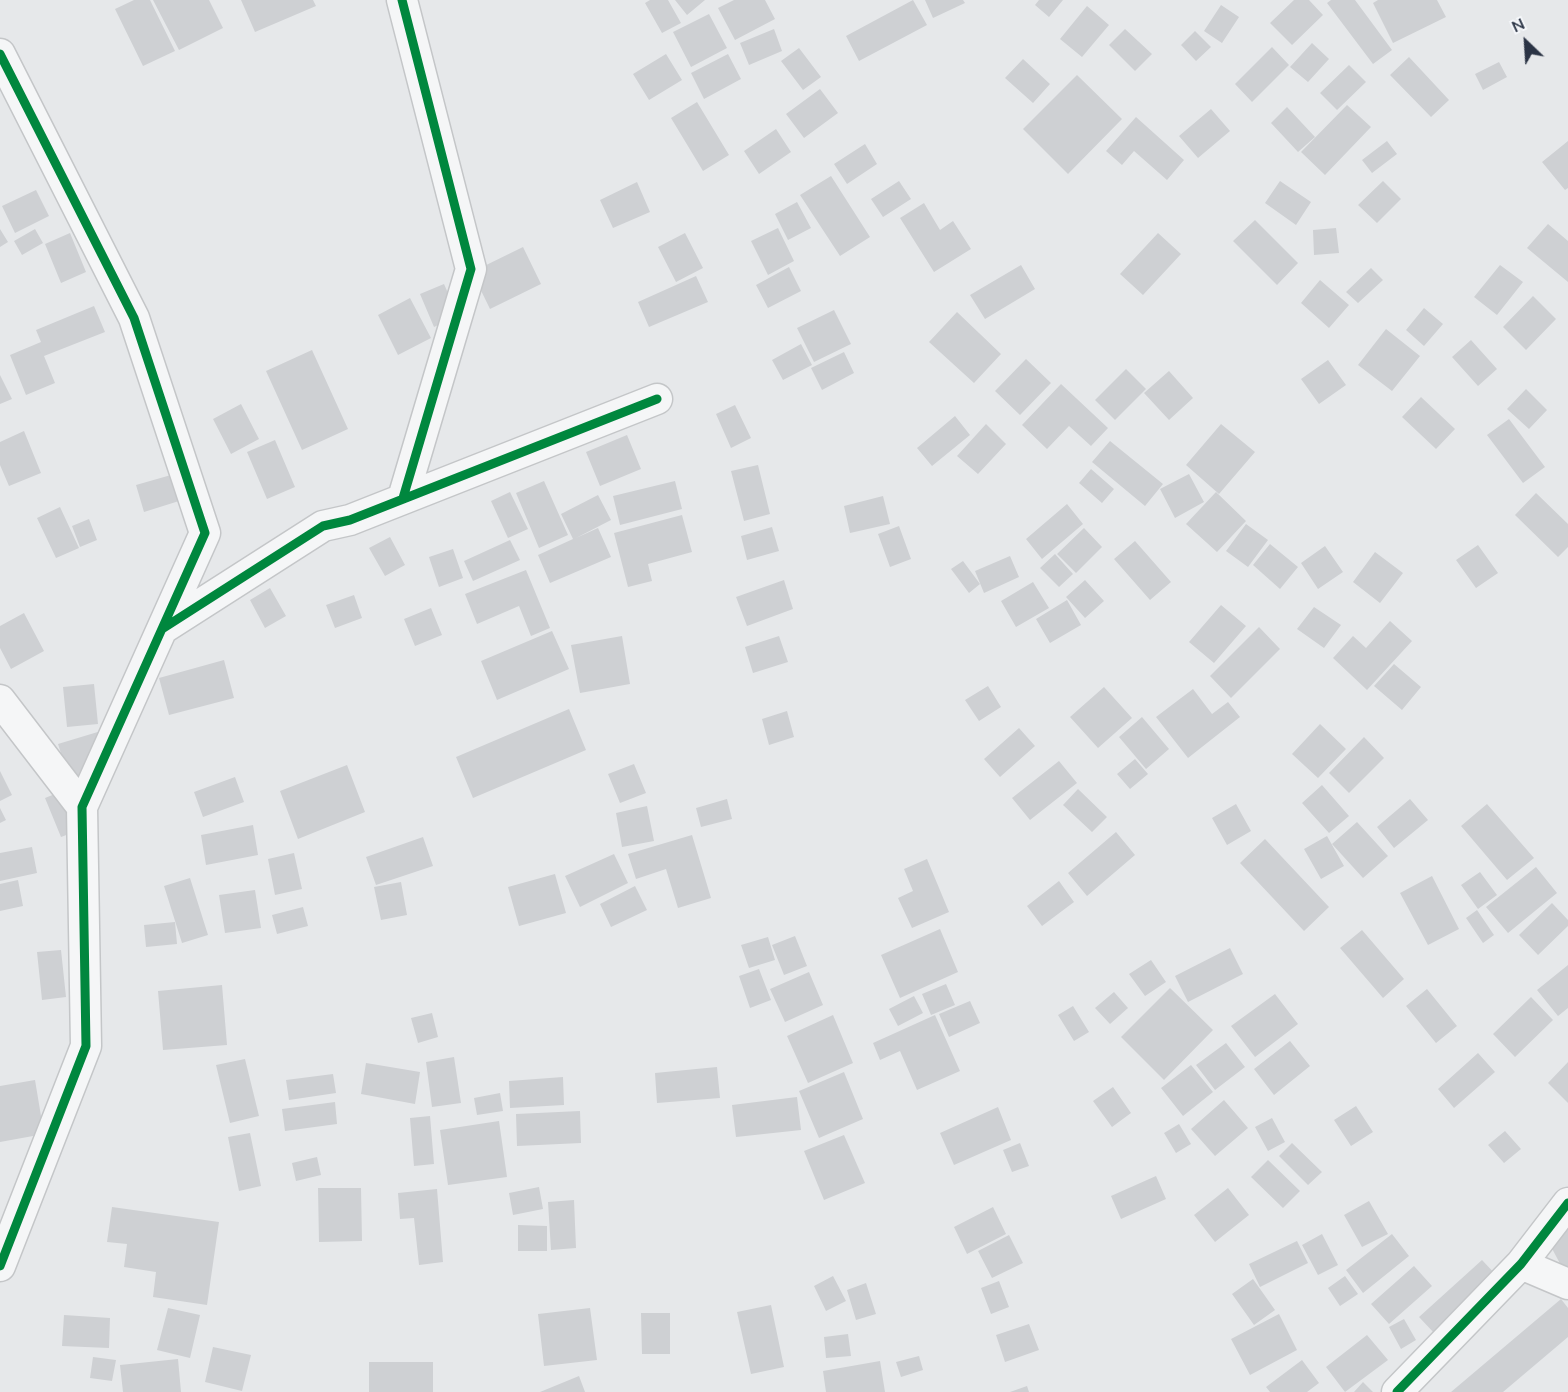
<!DOCTYPE html>
<style>
body{margin:0}
#map{position:relative;width:1568px;height:1392px;overflow:hidden;background:#e6e8ea;font-family:"Nunito Sans",sans-serif}
canvas{display:block}
.north{position:absolute;left:1496px;top:12px;width:60px;height:60px;-webkit-text-stroke:4px #f4f6f9;paint-order:stroke;rotate:335deg;font-size:16px;font-weight:700;line-height:24px;text-align:center;color:#2b3445}
.north::after{content:'';display:block;margin:auto;width:21px;height:27px;background:#2b3445;clip-path:polygon(50% 0,100% 100%,50% 72%,0 100%)}
</style>
<div id="map">
<canvas width="1568" height="1392"></canvas>
<div class="north">N</div>
</div>
<script>
const ctx = document.querySelector('canvas').getContext('2d');
ctx.lineJoin = 'round';
function fillPath(path, color) {
  ctx.fillStyle = color;
  ctx.fill(path, 'evenodd');
}
function trace(path, color, width, dash) {
  ctx.strokeStyle = color;
  ctx.lineWidth = width;
  ctx.lineCap = dash ? 'butt' : 'round';
  ctx.setLineDash(dash || []);
  ctx.stroke(path);
}
fillPath(new Path2D(`
 M134 0H150L175 51 143 66 115 9Z
 M153 0H209L223 28 179 50Z
 M241 0H313L316 6 255 32Z
 M650 0H668L681 23 662 33 645 3Z
 M675 0H705L687 15Z
 M734 0H765L775 19 735 40 718 8Z
 M913 0 927 25 859 61 846 36Z
 M925 0H963L965 3 933 18Z
 M1039 0H1063L1049 17 1035 5Z
 M1294 0H1309L1323 15 1292 45 1270 23Z
 M1331 0H1355L1392 50 1373 64 1327 3Z
 M1378 0H1437L1446 17 1393 43 1373 3Z
 M1221 5 1239 17 1222 43 1204 31Z
 M1087 6 1109 25 1082 57 1060 39Z
 M709 14 727 48 691 67 673 32Z
 M774 29 782 51 749 65 740 43Z
 M1125 29 1152 54 1135 71 1109 45Z
 M1195 31 1211 47 1196 61 1181 45Z
 M1312 43 1329 59 1308 82 1290 67Z
 M1272 47 1289 65 1252 102 1235 84Z
 M799 48 821 77 803 90 781 61Z
 M666 54 682 80 649 100 633 74Z
 M728 54 741 79 704 99 691 73Z
 M1409 57 1449 100 1431 117 1390 75Z
 M1023 59 1050 84 1033 103 1005 78Z
 M1499 62 1507 77 1483 90 1475 74Z
 M1349 65 1366 82 1337 110 1320 93Z
 M1077 75 1122 119 1068 174 1023 129Z
 M820 89 838 113 804 138 786 114Z
 M697 102 729 155 703 171 671 118Z
 M1347 105 1371 127 1325 175 1301 152Z
 M1287 107 1315 137 1298 152 1271 123Z
 M1211 109 1230 131 1198 158 1179 136Z
 M1136 117 1184 160 1167 180 1134 151 1122 165 1106 151Z
 M776 129 791 152 759 174 744 151Z
 M1387 141 1397 154 1372 173 1362 160Z
 M1568 141V188L1565 190 1542 162Z
 M865 144 877 164 847 184 834 164Z
 M831 176 870 237 840 256 800 195Z
 M899 181 911 199 883 217 871 199Z
 M1280 181 1311 202 1296 225 1265 203Z
 M1383 181 1401 199 1377 223 1358 205Z
 M637 182 650 212 613 228 600 200Z
 M36 190 49 216 15 233 2 206Z
 M797 202 811 228 788 240 775 214Z
 M924 203 940 230 953 221 971 249 934 272 900 218Z
 M1255 220 1298 263 1277 285 1233 241Z
 M1548 224 1568 241V282L1527 248Z
 M778 228 794 261 768 275 751 241Z
 M1336 228 1339 253 1314 255 1313 230Z
 M0 229 8 242 0 247Z
 M35 229 43 243 22 255 14 241Z
 M70 233 86 272 61 283 45 244Z
 M685 233 703 268 676 282 658 247Z
 M1158 233 1181 254 1143 295 1120 274Z
 M523 247 541 284 490 309 472 272Z
 M1021 265 1035 289 985 319 970 295Z
 M1500 265 1523 282 1497 315 1474 297Z
 M789 267 801 291 768 308 756 285Z
 M1371 268 1383 280 1358 303 1346 292Z
 M696 276 708 302 649 327 638 302Z
 M1320 280 1349 305 1329 328 1301 303Z
 M444 284 458 316 434 327 420 294Z
 M1533 296 1556 319 1526 350 1503 327Z
 M410 298 431 338 398 355 378 315Z
 M94 306 105 332 44 356 55 383 26 395 10 355 41 342 36 330Z
 M1424 308 1443 324 1424 346 1406 330Z
 M834 310 851 344 814 362 797 328Z
 M957 312 1001 354 974 383 929 342Z
 M1386 329 1420 356 1392 391 1358 365Z
 M1471 340 1497 369 1478 386 1452 357Z
 M801 344 812 365 783 380 772 360Z
 M312 350 348 429 302 450 266 371Z
 M844 352 854 373 822 390 811 368Z
 M1026 359 1051 383 1020 415 995 391Z
 M1328 360 1346 385 1319 404 1301 379Z
 M1126 369 1146 389 1115 420 1095 400Z
 M1169 371 1193 398 1169 420 1144 393Z
 M0 375 12 399 0 404Z
 M1061 384 1108 428 1091 446 1069 426 1047 449 1022 425Z
 M1526 389 1547 410 1529 429 1507 409Z
 M1421 397 1455 429 1436 449 1402 417Z
 M241 404 259 439 231 454 213 419Z
 M735 405 751 438 731 448 716 414Z
 M955 416 970 435 932 466 917 448Z
 M1509 419 1545 467 1523 483 1487 435Z
 M986 424 1006 444 978 474 957 456Z
 M1221 424 1255 452 1219 494 1186 465Z
 M24 431 41 473 9 486 0 465V442Z
 M627 435 641 469 600 486 586 452Z
 M275 440 295 487 267 499 247 452Z
 M1110 441 1163 484 1145 506 1092 462Z
 M758 465 770 514 744 521 731 471Z
 M1091 469 1114 489 1102 503 1079 483Z
 M1189 474 1204 502 1175 518 1160 489Z
 M171 475 179 501 144 512 136 485Z
 M544 481 568 535 539 548 516 493Z
 M675 481 682 509 620 525 613 496Z
 M510 492 528 529 508 538 491 501Z
 M1216 492 1246 521 1217 552 1186 524Z
 M1536 493 1568 524V547L1558 557 1515 515Z
 M598 495 611 520 576 538 598 528 611 557 550 583 538 555 573 539 561 514Z
 M883 496 890 524 850 533 844 506Z
 M1067 504 1083 524 1042 559 1026 539Z
 M60 507 79 548 56 558 37 518Z
 M682 515 692 552 648 564 652 581 628 587 614 533Z
 M89 519 97 540 80 547 72 526Z
 M1246 524 1268 540 1248 567 1226 551Z
 M899 526 911 559 890 567 878 534Z
 M772 527 779 551 747 560 741 536Z
 M1084 528 1102 547 1076 573 1057 554Z
 M390 537 405 565 385 576 369 548Z
 M510 540 520 560 473 581 464 561Z
 M1135 541 1171 582 1150 600 1114 559Z
 M1270 544 1298 567 1280 589 1253 565Z
 M1478 545 1498 573 1476 588 1456 560Z
 M1325 546 1343 572 1318 589 1301 563Z
 M453 549 463 578 439 587 429 557Z
 M1375 552 1403 573 1380 603 1353 582Z
 M1055 554 1073 574 1059 587 1040 568Z
 M1010 556 1019 577 984 593 975 571Z
 M963 561 980 584 969 593 951 569Z
 M526 570 550 628 531 636 519 606 477 624 465 594Z
 M784 580 793 609 747 626 736 597Z
 M1085 580 1104 601 1085 618 1066 597Z
 M1033 582 1049 608 1016 627 1001 601Z
 M270 588 286 616 265 628 250 600Z
 M354 595 362 618 335 628 326 605Z
 M1067 600 1081 625 1050 643 1036 619Z
 M1221 605 1246 626 1214 663 1189 642Z
 M1314 607 1341 625 1324 648 1297 629Z
 M431 608 442 635 415 646 404 619Z
 M24 613 44 651 11 669 0 648V626Z
 M1390 621 1412 641 1367 690 1333 658 1353 636 1366 648Z
 M1259 627 1280 649 1231 698 1210 676Z
 M552 631 569 669 497 700 481 661Z
 M622 636 630 684 580 693 571 645Z
 M779 636 788 662 753 673 745 647Z
 M224 660 234 698 169 715 159 678Z
 M1394 664 1421 687 1402 710 1374 686Z
 M94 684 98 724 67 727 63 687Z
 M988 686 1001 707 979 721 965 700Z
 M1104 687 1132 718 1098 748 1070 717Z
 M1193 689 1212 714 1228 702 1240 717 1188 758 1156 717Z
 M569 709 586 750 473 798 456 757Z
 M787 711 794 737 769 745 762 719Z
 M1142 717 1169 749 1146 769 1119 737Z
 M1320 724 1346 749 1318 778 1292 754Z
 M1019 728 1035 746 1000 777 984 759Z
 M101 731 112 765 69 778 58 744Z
 M1364 737 1384 758 1349 793 1329 773Z
 M1135 759 1148 774 1130 789 1117 774Z
 M1059 761 1077 783 1030 820 1012 798Z
 M634 764 646 793 620 803 608 774Z
 M347 765 365 812 298 839 280 791Z
 M0 771 12 795 0 801Z
 M235 777 244 802 203 817 194 792Z
 M80 784 96 824 61 837 45 798Z
 M1322 785 1349 816 1329 833 1302 803Z
 M1078 789 1107 817 1092 832 1063 805Z
 M727 799 732 819 701 827 696 808Z
 M1410 799 1428 820 1394 848 1377 827Z
 M1236 804 1251 831 1227 845 1212 818Z
 M1487 804 1534 858 1507 880 1461 826Z
 M647 806 654 841 622 847 616 813Z
 M0 808 6 820 0 823Z
 M1357 822 1388 856 1363 878 1332 844Z
 M253 825 258 855 206 865 201 835Z
 M1116 832 1135 855 1087 896 1068 873Z
 M692 835 711 898 678 908 666 869 636 879 628 854Z
 M1327 836 1344 866 1321 879 1304 849Z
 M423 837 433 866 376 885 366 857Z
 M1265 839 1329 907 1304 931 1240 863Z
 M32 847 37 873 0 881V853Z
 M294 853 302 889 275 895 268 859Z
 M614 854 628 883 580 907 565 876Z
 M927 859 949 912 912 928 898 898 913 891 904 869Z
 M1536 867 1557 893 1508 933 1486 907Z
 M1480 872 1497 895 1478 909 1461 885Z
 M555 874 566 913 519 926 508 887Z
 M1432 876 1459 929 1428 945 1400 893Z
 M190 878 208 935 182 943 164 886Z
 M18 880 23 906 0 911V884Z
 M1059 881 1074 902 1042 926 1027 906Z
 M401 882 407 915 381 920 374 887Z
 M635 886 647 910 611 927 600 904Z
 M255 890 261 928 225 933 219 895Z
 M1552 903 1568 920V926L1538 955 1519 935Z
 M303 907 308 926 277 934 272 915Z
 M1477 910 1494 935 1483 943 1466 918Z
 M175 922 177 944 146 947 144 925Z
 M940 929 958 972 900 998 881 955Z
 M1362 930 1404 979 1383 998 1340 948Z
 M795 936 807 966 784 975 772 945Z
 M768 937 775 960 749 968 741 945Z
 M1230 948 1243 974 1188 1002 1175 976Z
 M61 950 66 997 42 1000 37 952Z
 M1151 960 1166 982 1145 996 1129 974Z
 M1568 965V1008L1558 1016 1537 990Z
 M759 969 771 1000 750 1008 739 976Z
 M809 972 823 1005 785 1022 770 989Z
 M946 984 955 1005 931 1015 922 994Z
 M222 985 227 1045 163 1050 158 991Z
 M1170 988 1213 1030 1164 1080 1121 1037Z
 M1427 989 1457 1026 1436 1043 1406 1006Z
 M1114 992 1128 1008 1110 1024 1095 1008Z
 M1275 994 1298 1024 1255 1057 1231 1026Z
 M914 996 923 1013 898 1026 889 1009Z
 M1531 997 1553 1020 1515 1057 1493 1034Z
 M970 1001 980 1023 949 1037 939 1014Z
 M1073 1006 1089 1032 1074 1041 1058 1015Z
 M432 1013 438 1037 418 1043 411 1018Z
 M833 1015 853 1063 808 1083 787 1036Z
 M935 1015 960 1071 917 1090 900 1051 880 1060 873 1043Z
 M1290 1041 1310 1066 1274 1095 1254 1069Z
 M1226 1043 1245 1067 1215 1090 1196 1065Z
 M1478 1053 1495 1072 1454 1108 1438 1089Z
 M454 1057 461 1103 432 1107 426 1062Z
 M245 1059 259 1116 230 1123 216 1065Z
 M1568 1062V1103L1548 1083Z
 M366 1063 420 1072 415 1104 361 1094Z
 M1191 1065 1213 1092 1183 1116 1161 1088Z
 M717 1067 720 1098 657 1103 655 1073Z
 M844 1072 863 1119 819 1138 799 1091Z
 M333 1074 336 1093 289 1100 286 1080Z
 M563 1077 564 1105 510 1108 509 1081Z
 M35 1080 44 1134 0 1142V1086Z
 M1113 1087 1131 1113 1112 1127 1093 1101Z
 M500 1093 503 1111 477 1115 474 1098Z
 M797 1097 801 1130 736 1137 732 1105Z
 M1224 1100 1248 1128 1215 1156 1191 1129Z
 M335 1102 337 1124 285 1131 282 1109Z
 M1356 1106 1373 1132 1351 1146 1334 1120Z
 M998 1107 1011 1140 954 1165 940 1133Z
 M580 1111 581 1143 517 1146 516 1114Z
 M430 1116 434 1164 414 1166 410 1118Z
 M1272 1118 1285 1142 1268 1151 1255 1127Z
 M499 1121 507 1177 448 1185 440 1130Z
 M1179 1124 1191 1144 1176 1153 1164 1133Z
 M1505 1131 1521 1149 1504 1163 1488 1145Z
 M250 1133 261 1186 239 1191 228 1137Z
 M844 1135 865 1183 824 1200 804 1151Z
 M1020 1143 1029 1166 1012 1172 1003 1150Z
 M1292 1143 1322 1172 1308 1185 1279 1156Z
 M317 1157 321 1175 296 1181 292 1163Z
 M1268 1160 1300 1191 1283 1208 1251 1177Z
 M1156 1176 1166 1199 1121 1219 1111 1196Z
 M539 1187 543 1209 513 1215 509 1193Z
 M318 1188H361L362 1241 319 1242Z
 M1228 1188 1249 1215 1215 1242 1194 1215Z
 M437 1189 443 1262 419 1265 414 1218 400 1219 398 1193Z
 M574 1200 576 1248 551 1250 548 1202Z
 M1369 1201 1388 1234 1362 1247 1344 1215Z
 M112 1207 219 1222 207 1305 153 1297 156 1272 124 1267 127 1244 107 1242Z
 M993 1207 1006 1234 967 1254 954 1227Z
 M518 1225 547 1226V1251H518Z
 M1568 1230V1271L1565 1273 1548 1241Z
 M1322 1234 1338 1265 1318 1275 1302 1245Z
 M1392 1234 1409 1256 1363 1293 1346 1270Z
 M1009 1235 1023 1263 992 1278 978 1251Z
 M1297 1241 1308 1263 1260 1287 1249 1264Z
 M1482 1260 1498 1277 1435 1334 1419 1317Z
 M1414 1266 1432 1286 1389 1324 1371 1304Z
 M833 1276 846 1301 826 1311 814 1286Z
 M1345 1276 1358 1294 1340 1306 1328 1288Z
 M1253 1279 1275 1310 1254 1325 1232 1294Z
 M999 1281 1009 1307 991 1314 981 1288Z
 M866 1283 876 1314 856 1320 847 1290Z
 M1561 1299 1568 1308V1337L1503 1392H1451Z
 M771 1305 784 1367 751 1374 737 1312Z
 M168 1308 200 1315 190 1358 157 1350Z
 M590 1308 597 1360 544 1366 538 1314Z
 M641 1313H670V1354H642Z
 M1279 1314 1297 1350 1250 1375 1231 1339Z
 M64 1315 110 1318 109 1348 62 1346Z
 M1404 1319 1416 1340 1401 1349 1389 1327Z
 M1029 1324 1039 1350 1005 1362 996 1335Z
 M848 1334 851 1356 826 1358 824 1337Z
 M1367 1335 1388 1360 1345 1392 1326 1367Z
 M213 1347 251 1355 242 1391 205 1382Z
 M919 1356 923 1370 901 1377 896 1362Z
 M93 1357 116 1360 112 1381 90 1378Z
 M178 1359 181 1392H123L120 1365Z
 M1302 1360 1319 1383 1307 1392H1270L1266 1387Z
 M880 1361 885 1392H826L823 1371Z
 M369 1362H433V1392H369Z
 M579 1376 585 1392H540Z
 M1363 1382 1373 1392H1354Z
 M1027 1386 1029 1392H1010Z`), '#ced0d3');
const street = new Path2D(`
 M402 0 471 269 403 498
 M0 54 134 318 205 533 82 807 86 1046 0 1266
 M162 629 323 526 350 520 657 399
 M0 700 82 807
 M1521 1264 1568 1284
 M1397 1392 1521 1264 1568 1203`);
trace(street, '#c4c6c8', 33);
trace(street, '#f5f6f7', 30);
trace(new Path2D(`
 M402 0 471 269 403 498
 M0 54 134 318 205 533 82 807 86 1046 0 1266
 M162 629 323 526 350 520 657 399
 M1397 1392 1521 1264 1568 1203`), '#00873e', 9);
</script>
